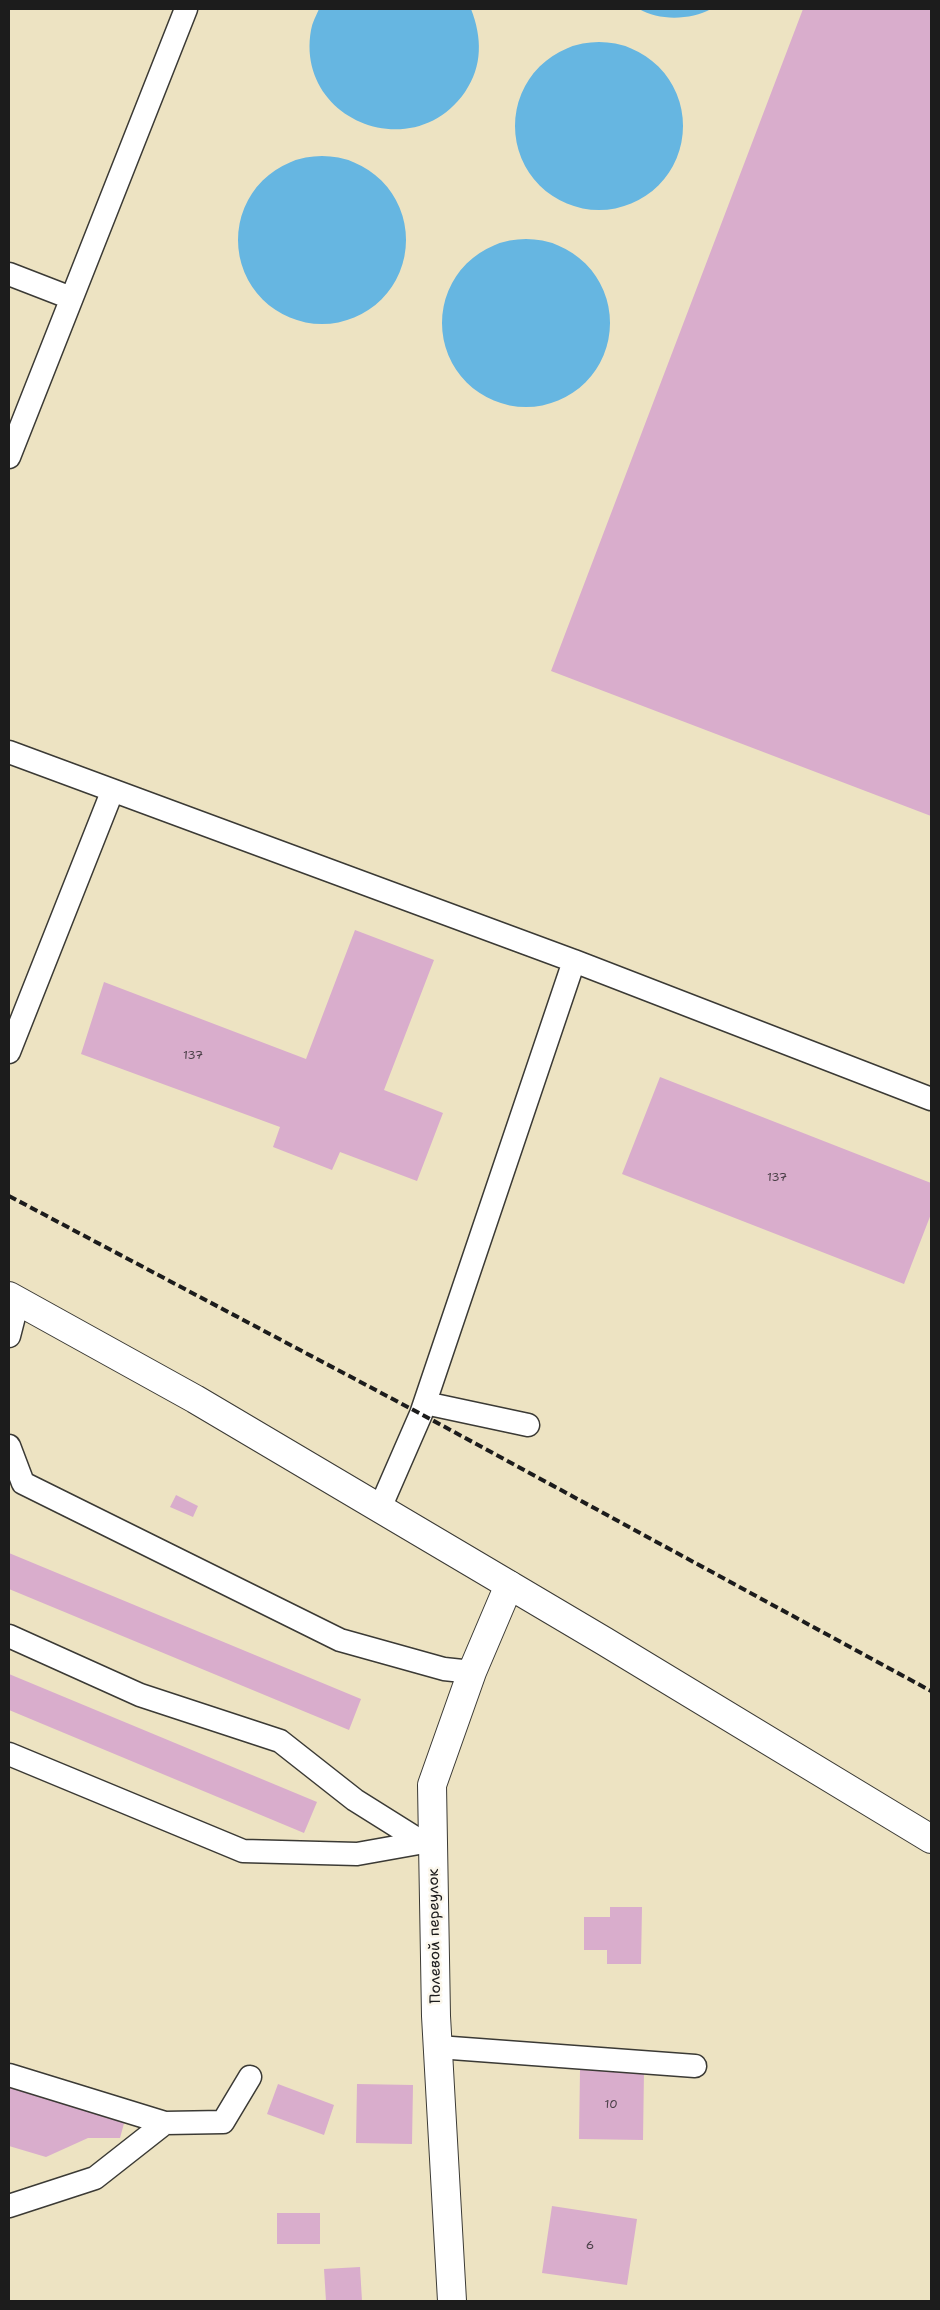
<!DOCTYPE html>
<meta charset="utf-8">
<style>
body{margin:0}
#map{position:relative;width:940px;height:2310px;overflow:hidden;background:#ede3c2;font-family:"Shantell Sans",sans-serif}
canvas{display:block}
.frame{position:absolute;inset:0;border:10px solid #1c1c1c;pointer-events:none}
</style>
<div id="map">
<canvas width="940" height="2310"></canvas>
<div class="frame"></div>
</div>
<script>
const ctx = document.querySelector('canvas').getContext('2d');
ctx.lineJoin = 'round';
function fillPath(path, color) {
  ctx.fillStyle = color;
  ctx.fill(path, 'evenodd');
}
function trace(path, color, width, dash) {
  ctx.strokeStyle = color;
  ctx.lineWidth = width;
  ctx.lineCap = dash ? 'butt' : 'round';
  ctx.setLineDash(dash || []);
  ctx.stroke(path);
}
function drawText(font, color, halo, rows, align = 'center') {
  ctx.font = font + ' "Shantell Sans",sans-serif';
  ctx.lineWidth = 5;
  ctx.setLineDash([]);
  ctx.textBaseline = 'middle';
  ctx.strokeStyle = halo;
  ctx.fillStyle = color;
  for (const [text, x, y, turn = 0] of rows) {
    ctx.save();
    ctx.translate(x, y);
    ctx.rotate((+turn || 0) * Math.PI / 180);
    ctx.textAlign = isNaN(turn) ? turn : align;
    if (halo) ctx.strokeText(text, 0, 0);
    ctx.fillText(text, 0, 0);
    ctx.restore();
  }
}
fillPath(new Path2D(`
 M319 9H471C482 37 483 66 465 92 413 167 295 120 311 30 312 23 316 16 319 9Z
 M639 9H711C691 20 659 21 639 9Z
 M515 126a84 84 0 1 1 168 0a84 84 0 1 1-168 0Z
 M238 240a84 84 0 1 1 168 0a84 84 0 1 1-168 0Z
 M442 323a84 84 0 1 1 168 0a84 84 0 1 1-168 0Z`), '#66b6e1');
fillPath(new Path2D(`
 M803 9H931V816L551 671Z
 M355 930 434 960 384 1090 443 1113 417 1181 340 1152 332 1170 273 1147 280 1127 81 1054 104 982 306 1059Z
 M660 1077 931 1183V1214L904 1284 622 1174Z
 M176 1495 198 1506 193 1517 170 1507Z
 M9 1553 361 1699 349 1730 9 1589Z
 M9 1674 317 1802 304 1833 9 1710Z
 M610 1907H642L641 1964H607V1950H584V1917H610Z
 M580 2070 644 2071 643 2140 579 2139Z
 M9 2072 129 2105 120 2138H88L46 2157 9 2146Z
 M278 2084 334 2105 324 2135 267 2114Z
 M357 2084 413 2085 412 2144 356 2143Z
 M552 2206 637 2219 627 2285 542 2273Z
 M277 2213H320V2244H277Z
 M360 2267 362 2301H326L324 2269Z`), '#d9adcc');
const service = new Path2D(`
 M9 274 71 298
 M9 457 186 9
 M9 752 574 961
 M9 1052 112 792
 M9 1336 18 1301
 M425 1403 528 1425
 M9 1446 23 1483 340 1640 444 1669 472 1672
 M380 1508 421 1414 574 961 931 1099
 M9 1636 140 1695 280 1741 355 1800 422 1842
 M9 1754 243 1851 357 1854 430 1841
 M438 2047 695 2066
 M9 2075 165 2123
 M9 2206 95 2178 165 2123 223 2122 250 2077`);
const minor = new Path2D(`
 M452 2301 436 2016 432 1785 472 1672 509 1585`);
const tertiary = new Path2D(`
 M9 1296 195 1399 604 1641 931 1839`);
trace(service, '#3b3a35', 25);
trace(minor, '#3b3a35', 30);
trace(tertiary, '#3b3a35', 30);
trace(service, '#fff', 22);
trace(minor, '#fff', 28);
trace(tertiary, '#fff', 28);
trace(new Path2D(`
 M9 1196 421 1414 931 1691`), '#1c1c1c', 4, [8, 4]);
drawText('12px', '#4b4048', null, [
 ["137",193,1056],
 ["137",777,1178],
 ["10",611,2105],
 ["6",590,2246]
]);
drawText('15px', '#1c1c1c', '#fbf7ec', [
 ["Полевой переулок",435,1936,-91]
]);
</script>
